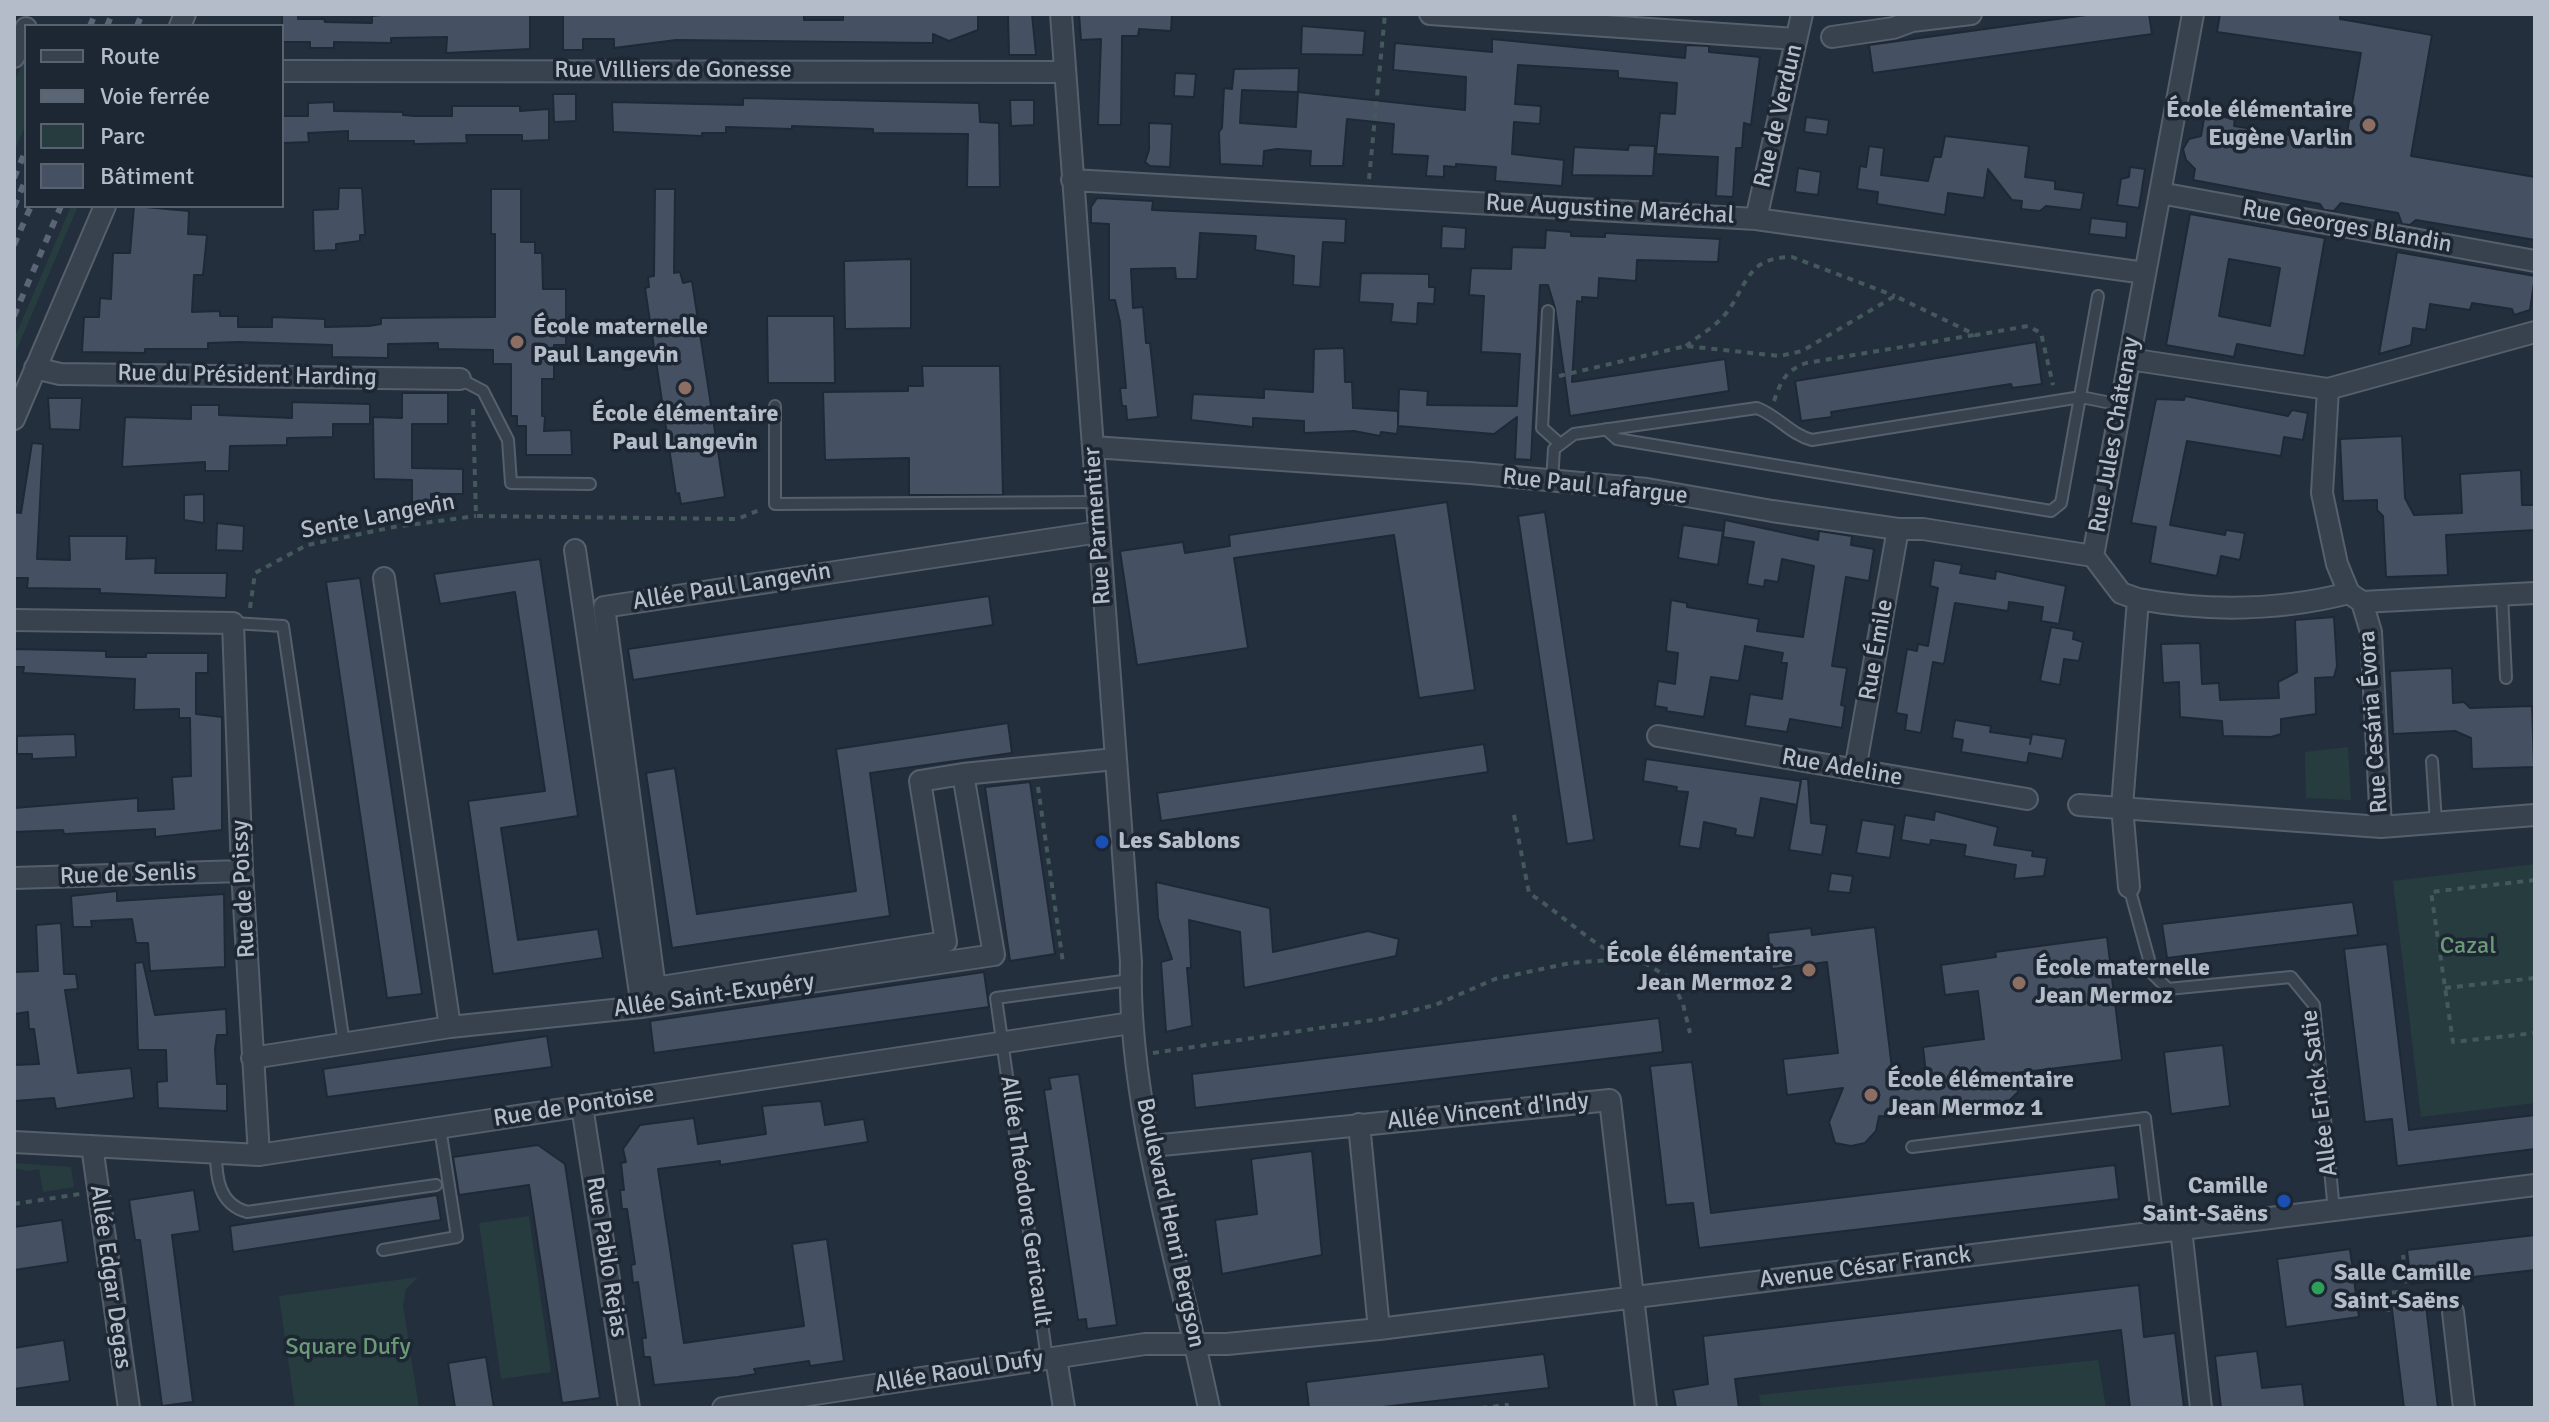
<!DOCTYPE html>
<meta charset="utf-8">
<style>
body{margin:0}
#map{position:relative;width:2549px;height:1422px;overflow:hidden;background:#242f3e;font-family:Signika,sans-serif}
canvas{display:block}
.frame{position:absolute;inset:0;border:16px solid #b4bcc9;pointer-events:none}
.legend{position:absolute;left:24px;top:24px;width:260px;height:184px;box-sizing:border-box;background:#1d2633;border:2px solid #59626f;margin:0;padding:10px 14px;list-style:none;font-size:24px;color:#b4bcc9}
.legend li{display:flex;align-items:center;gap:16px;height:40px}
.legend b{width:40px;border:2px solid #59626f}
</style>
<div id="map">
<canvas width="2549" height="1422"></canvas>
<div class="frame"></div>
<ul class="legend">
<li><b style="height:10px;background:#38414e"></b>Route</li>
<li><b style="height:10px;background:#5a6575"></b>Voie ferrée</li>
<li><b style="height:22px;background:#263c3f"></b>Parc</li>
<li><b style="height:22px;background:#455162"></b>Bâtiment</li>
</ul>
</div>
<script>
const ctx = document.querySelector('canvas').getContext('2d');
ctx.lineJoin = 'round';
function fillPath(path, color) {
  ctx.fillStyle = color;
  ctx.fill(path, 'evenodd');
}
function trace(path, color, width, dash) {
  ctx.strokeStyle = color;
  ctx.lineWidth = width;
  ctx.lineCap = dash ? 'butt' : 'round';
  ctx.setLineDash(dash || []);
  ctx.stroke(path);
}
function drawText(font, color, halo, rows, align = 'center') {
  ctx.font = font + ' Signika,sans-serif';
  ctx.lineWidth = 7;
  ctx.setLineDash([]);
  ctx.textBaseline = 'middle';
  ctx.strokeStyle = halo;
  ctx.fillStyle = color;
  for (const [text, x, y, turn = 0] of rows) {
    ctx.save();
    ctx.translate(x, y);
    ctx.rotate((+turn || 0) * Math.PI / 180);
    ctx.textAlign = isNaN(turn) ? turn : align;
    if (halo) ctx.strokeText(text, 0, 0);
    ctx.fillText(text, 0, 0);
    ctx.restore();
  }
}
fillPath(new Path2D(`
 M26 55V124L14 152V83Z
 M71 206H78L14 356V339Z
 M2348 747 2351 800 2306 798 2305 752Z
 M2535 864V1103L2421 1117 2393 881Z
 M14 1163 71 1167 74 1187 43 1192 39 1169 28 1171 14 1168Z
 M529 1216 551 1372 501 1379 479 1223Z
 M418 1277 406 1289 403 1305 419 1408H295L279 1296Z
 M2098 1360 2106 1408H1761L1759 1395Z`), '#263c3f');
const building = new Path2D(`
 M282 14H298V19H324L325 22 372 23V16L391 14H530V49L446 53 447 37 391 38V43L334 42V48H310V42H282Z
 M563 14H804V20H843V14H978V30L949 41 933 34V43L676 40 614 48V39H583V50H563Z
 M1008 14H1032L1036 55H1009Z
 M1079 14H1172L1171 31 1139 29 1138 36H1122L1121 125H1098L1101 39 1081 40Z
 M2094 14H2149L2152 34 1873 73 1869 45Z
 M2220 14H2340V19L2432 35 2411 156 2535 177V240L2416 220 2410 225 2402 224 2398 213 2341 203 2334 211 2324 210 2320 204 2193 180 2195 169 2186 160 2183 149 2189 139 2201 136 2205 113 2235 119 2234 126 2345 144 2361 53 2217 32Z
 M1302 26 1365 31 1363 55 1301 54Z
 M1492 39 1685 58 1686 45 1709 46V52L1760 57 1751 125 1744 123 1742 148H1736L1733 197 1716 196 1718 157 1656 154 1660 113 1675 114 1677 83 1618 78V71L1518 65 1515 104 1541 106 1540 124 1514 122 1512 154 1564 160 1562 186 1495 181 1496 167 1456 164V167L1444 166V177L1426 176 1428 156 1392 154 1394 124 1347 119 1343 166H1310L1311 151 1277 149 1264 151 1263 166 1220 164 1219 132 1222 128 1224 88 1232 89 1234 69 1299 68 1298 92 1465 110 1466 77 1393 70 1395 43 1492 52ZM1242 90 1298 92 1296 127 1240 123Z
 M1175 73 1196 74 1194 97 1174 96Z
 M553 94H576V121L554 122Z
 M743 98 979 103 980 122 999 123 1000 187H967L968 134 873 133V129L792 126V129L726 127V133H702V136L613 132 612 102 743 105Z
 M1010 100H1034V125L1011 126Z
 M334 102V111L403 112V115L414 116H452V106H520V111L549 109V140L522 141V135H466L467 143 414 144V141H348V131L308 133 309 142 282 143V116H308V103Z
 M1806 117 1829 120 1827 135 1804 132Z
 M1149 123 1172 124 1170 167 1150 166 1145 162 1149 150Z
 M1945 136 2029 146 2025 177 2055 181V189L2084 193 2081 210 2046 206 2040 211 2021 209 2022 201 2012 200 1988 169 1984 198 1948 193 1945 215 1877 204 1878 192 1857 189 1860 166 1866 167 1869 146 1884 148 1881 175 1928 181 1934 157H1941Z
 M1629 145 1655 146 1653 176 1572 175 1574 147 1628 150Z
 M2130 167 2145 169 2139 208 2117 205 2121 179 2129 177Z
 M1798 168 1821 172 1818 195 1795 192Z
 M339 188H362L365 235H360V241L336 244V250L314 251 313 210 338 209Z
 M491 189H521V242H535V253H542L543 289H566V345H554V379H542V416H545L544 431 571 430 572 455H526V426H517V416H511V364H493V350L438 349V343L388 344V358L332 357V345L238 342 208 343V349H145V353L82 352 84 317H99L100 298 111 299 113 253H130L134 206 189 211 188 234 207 235 203 275H194L192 312 220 311V316H238V327H272V317L325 319V327L369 326 381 324V318L495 317V234H491Z
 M655 189H675L674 273 680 272 683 283 692 281 725 497 681 504 679 493 676 494 645 288 649 287 648 277 654 276Z
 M1097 198 1153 201 1152 210 1346 219 1345 243 1323 242 1320 287 1293 285 1294 256 1255 250 1256 236 1200 233 1197 279H1176L1175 268 1131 269 1133 308 1143 307 1146 343H1150L1158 417 1127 420 1126 406H1122L1120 388H1126L1120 322 1115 300H1109V224L1091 223V207Z
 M2190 214 2325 238 2304 356 2237 344 2234 357 2166 345ZM2229 259 2280 268 2270 326 2219 316Z
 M2091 218 2127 222 2126 238 2089 234Z
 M1442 226 1466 228 1465 249 1441 248Z
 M1546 230 1571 232V236L1605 237V233L1720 239 1718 262 1637 260 1636 281 1599 278 1598 298 1582 297V302L1577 301 1572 382 1725 359 1729 391 1570 416 1555 308 1548 285H1540L1531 460 1515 459 1517 417 1494 434 1398 426 1397 434 1381 432 1380 436 1354 431 1304 433V421L1253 418V427L1191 420 1193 394 1264 398V389L1313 392 1314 349 1344 348 1345 382H1352L1353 408 1398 411V425L1399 389 1428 391 1427 405 1517 406 1520 354 1481 352 1484 296 1469 295 1471 268 1511 269 1512 247 1545 248Z
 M2397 252 2535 276 2530 310 2514 315 2512 309 2472 303 2470 310 2430 304 2426 330 2413 328 2411 345 2379 354Z
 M911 259V328L845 329 844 261Z
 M1361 273 1429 274V287H1435L1434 304 1418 303 1417 324 1391 322 1393 304 1359 302Z
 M767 316H834L835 383H768Z
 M2036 342 2042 384 2012 388 2011 384 1831 412 1832 417 1801 421 1795 381Z
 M922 366H1000L1003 495H909V458L825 460 823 392 908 391V386H923Z
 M402 393H448V424H412V468L463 469V494H431V502H412V480L374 479 373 417 402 418Z
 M2185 396 2288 416 2292 410 2308 413 2303 440 2284 437 2281 456 2187 441 2170 525 2225 535 2226 530 2245 533 2240 560 2221 556 2217 576 2150 563 2156 527 2131 523 2156 399 2184 400Z
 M48 398H82L80 430 50 429Z
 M292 402 370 404V424H333V437L287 438V445L230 446 229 471H205V462L122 467 125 417 191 419V405H219V415L292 418Z
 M2402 436 2405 498 2414 515 2462 513 2460 474 2521 470 2522 505H2535V530L2446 535 2448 575 2386 577 2383 516 2377 510V500L2343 501 2340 439Z
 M32 443 43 444 37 559 70 560 69 536H127L126 559 156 558 155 573H227L226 598 100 593V589L27 588 28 578H14V512L21 513Z
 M204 494V523L184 520V495Z
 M1447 502 1475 690 1419 698 1394 535 1234 558 1248 648 1137 665 1120 551 1183 542 1185 553 1230 546 1229 535Z
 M1545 512 1594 840 1567 844 1518 516Z
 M1725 520 1818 540 1819 531 1852 536 1851 545 1874 549 1869 581 1846 577 1832 666 1847 668 1841 705 1845 706 1842 728 1790 719 1787 732 1745 726 1750 694 1782 699 1787 663H1781L1783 653 1745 646 1739 681 1711 677 1704 717 1666 711 1667 708 1655 706 1658 681 1675 684 1678 653 1666 651 1671 600 1687 603V607L1759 619 1757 631 1803 637 1814 566 1782 559 1778 582 1765 580 1764 587 1747 584 1754 542 1723 537Z
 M217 523 244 526 243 551 216 550Z
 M1683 525 1723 531 1718 565 1678 558Z
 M540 559 578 816 501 828 518 940 598 929 603 958 493 974 468 801 545 791 515 592 440 604 434 574Z
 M1934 560 1962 565 1960 573 1995 579 1996 571 2066 586 2059 624 2041 621 2043 607 2009 602 2008 611 1955 603 1944 664 1933 662 1921 733 1905 730 1907 715 1896 713 1907 649 1917 651 1918 644 1928 646 1938 588 1930 586Z
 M360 578 422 994 387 998 326 582Z
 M989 596 993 625 633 680 628 649Z
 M2334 617 2337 666 2334 677 2315 678 2316 714 2281 719V734L2271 737 2223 736 2222 721 2180 717 2179 682 2163 683 2161 644 2200 643 2202 684 2219 683 2220 700 2279 698 2278 682 2297 672 2295 620Z
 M2051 627 2074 631 2073 639 2083 642 2079 661 2064 659 2060 685 2040 681Z
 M14 649 106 651V657H146V653H208V673H196V714L222 717V830L155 837V829L64 834 63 830 14 832V808L138 798V811L174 809 172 777 191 776 190 718H179V709L134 710 135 679 23 673 24 667H14Z
 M2452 668 2453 703 2464 702 2470 708 2532 706 2534 767 2472 769 2471 738 2455 731 2393 734 2390 671Z
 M1955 720 1991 726 1990 732 2031 738 2030 744 2032 734 2066 739 2062 759 2029 753 2027 763 1961 752 1963 740 1952 738Z
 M1008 723 1012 753 870 773 890 916 672 948 646 773 675 768 697 914 725 910 856 891 836 749Z
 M75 734 76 757 32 759V754H17V736Z
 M1484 744 1488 772 1161 821 1157 793Z
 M1646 759 1801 781 1797 804 1801 779H1808L1811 823 1827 825 1822 855 1789 850 1797 805 1761 798 1754 838 1735 835 1736 829 1704 822 1700 849 1679 846 1688 792 1676 791 1677 787 1643 781Z
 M1030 782 1055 954 1010 961 985 787Z
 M1935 811 1998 827 1994 845 2033 851 2032 856 2047 858 2044 876 2014 879 2016 865 1964 856 1966 845 1931 840 1930 845 1901 840 1905 815 1934 820Z
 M1862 820 1895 825 1890 858 1856 853Z
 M1831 873 1853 876 1850 893 1828 891Z
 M1156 882 1270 908 1273 952 1368 931 1399 939 1396 956 1244 988 1240 932 1189 920 1191 968H1187L1192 1026 1166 1032 1161 962 1172 959 1158 918Z
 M117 891V901L224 894 225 967 150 971 148 943H136L132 919 91 921 92 927H73L71 896Z
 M2353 902 2358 935 2167 958 2162 924Z
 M61 923 64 974H76L78 989 65 990 78 1073 131 1068 134 1098 56 1109 54 1098 14 1101V1065L39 1064 34 1029H29L28 1012 14 1014V972L38 971 36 925Z
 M1875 927 1893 1077 1926 1073 1923 1047 1984 1039 1978 991 1945 995 1941 965 1996 957 1995 952 2107 937 2122 1060 2017 1073 2018 1092 2006 1104 1965 1108 1930 1119 1879 1116 1876 1131 1865 1143 1851 1146 1835 1143 1829 1122 1843 1088 1787 1095 1783 1059 1838 1053 1827 962 1772 969 1768 933 1811 928 1812 935Z
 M2387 944 2409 1130 2535 1115V1149L2397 1166 2392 1119 2365 1122 2344 949Z
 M143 962 155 1015 226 1009 227 1035H217L215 1049 217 1084H227V1111L158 1108 157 1082 167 1081 166 1050H138L135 963Z
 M984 972 989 1007 654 1053 650 1021Z
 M1659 1018 1663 1052 1195 1108 1192 1074Z
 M547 1036 552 1067 327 1097 323 1069Z
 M2223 1045 2230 1106 2171 1114 2164 1052Z
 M1692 1062 1711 1213 2115 1165 2119 1199 1699 1248 1693 1203 1666 1205 1650 1066Z
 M1079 1074 1117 1325 1087 1329 1086 1319 1078 1320 1044 1090 1051 1089 1049 1078Z
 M821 1101 825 1125 864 1119 868 1142 720 1165V1161L658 1169 684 1343 804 1326 792 1244 827 1239 844 1361 810 1366 809 1361 754 1369 756 1374 738 1377 654 1385 650 1357H644L642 1338H646L638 1282 633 1283 631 1265 635 1264 627 1209H622L620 1190H624L621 1163 626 1162 623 1149 640 1125 694 1118 698 1144 766 1134 762 1106Z
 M538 1145 565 1164 600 1398 562 1403 529 1185 459 1195 453 1157Z
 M1312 1151 1322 1255 1222 1274 1215 1220 1257 1214 1251 1159Z
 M194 1190 200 1231 172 1235 193 1402 162 1406 140 1240H135L129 1200Z
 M437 1195 441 1220 233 1252 230 1226Z
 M62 1220 68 1262 14 1270V1227Z
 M2535 1235V1270L2411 1284 2407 1250Z
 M2350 1249 2359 1317 2286 1327 2277 1259Z
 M2139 1285 2144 1337 2175 1333 2184 1408H2130L2121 1330 1735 1379 1739 1408H1676L1673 1390 1708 1384 1703 1336Z
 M2425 1297 2438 1408H2404L2391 1301Z
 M64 1340 70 1381 14 1389V1348Z
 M2257 1351 2262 1388 2302 1384 2305 1408H2221L2215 1356Z
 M1544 1354 1549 1388 1374 1408H1309L1306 1382Z
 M486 1357 494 1408H455L448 1363Z`);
fillPath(building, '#455162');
trace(building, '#1f2835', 2);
const service = new Path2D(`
 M1548 311 1542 428 1559 443
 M460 379 483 391 508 440 511 483 590 484
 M775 406V504L1097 502
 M1606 429 1617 439 2051 511 2061 503 2098 296
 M1552 481 1554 449 1574 434 1757 408C1778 416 1790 434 1812 440L2081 397 2121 405
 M2502 595 2506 678
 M233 623 283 626 344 1044
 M2432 761 2436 823
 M2129 887 2153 974 2168 989 2291 977 2314 1005 2334 1211
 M1912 1147 2145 1118 2159 1231
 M216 1153C216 1178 219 1204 247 1212L436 1185
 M383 1250 457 1237 440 1128
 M1047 1359 996 998 1130 980`);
const minor = new Path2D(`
 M1061 14 1131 962C1127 1105 1180 1267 1209 1408
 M1430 14 1796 39
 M1909 14 1912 21 1971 14
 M180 26 185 14
 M1832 37 1893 28 1912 21
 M14 57 26 28
 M282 71 1065 72
 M1072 180 1756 219 2145 273
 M2160 193 2535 261
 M1756 219 1802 14
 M2129 359 2328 389 2535 332
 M35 368 60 374 460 379
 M2328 389 2322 493 2337 564 2349 593 2362 602 2371 632 2381 827
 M14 419 105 206
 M1093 447 1470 473 1647 489 1772 511 1898 529H1923L2093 556
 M575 550 642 1007
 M384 578 450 1027
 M2138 599C2210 612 2279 611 2349 593
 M2362 602 2535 593
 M14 620 233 623 242 871 259 1155
 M1658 736 2027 799
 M1855 770 1898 529
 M963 774 920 781 946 942 655 988 604 607 1099 532
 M2079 805 2381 827 2535 815
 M14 878 242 871
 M2129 887 2122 807 2138 599 2121 593 2093 556 2193 14
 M252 1058 450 1027 642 1007 994 955 963 774 1115 759
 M582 1106 629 1408
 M1359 1124 1379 1329
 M14 1142 259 1155 1131 1023
 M92 1146 129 1408
 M1152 1146 1610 1100 1646 1408
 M2181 1229 2201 1408
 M2453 1312 2464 1408
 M1056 1358 1064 1408
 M723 1408 1145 1344H1227L1379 1329 2535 1185`);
trace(service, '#565f6c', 14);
trace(minor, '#565f6c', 24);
trace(new Path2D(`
 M1369 179 1385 14
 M1686 346C1697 337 1711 329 1721 319 1748 291 1742 257 1792 257L1895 296
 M1559 376 1686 346 1780 356 1802 351 1895 296 1976 335 2028 326 2041 333 2053 385
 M1774 401C1781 381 1785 371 1806 363L1974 335
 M473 409 476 516 737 519 762 509
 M250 608 255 573 307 545 394 527 476 516
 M1038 787 1063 963
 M1514 815 1529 893C1561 914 1588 941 1621 958
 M2535 880 2431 892 2453 1042 2535 1033
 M2445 988 2535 978
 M1153 1053 1380 1019 1435 1005 1495 979 1570 963 1636 958 1670 978 1683 1004 1690 1033
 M14 1204 80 1194
 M2388 1312 2387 1293 2408 1291 2403 1255
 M1481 1408 1507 1405V1408`), '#44595c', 4, [6, 6]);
trace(service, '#38414e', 10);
trace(minor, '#38414e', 20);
trace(new Path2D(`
 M90 26 95 14
 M107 26 112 14
 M137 26 142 14
 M14 178 26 150
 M14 207 26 179
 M14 245 31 206
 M14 316 61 206`), '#5a6575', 6, [8, 8]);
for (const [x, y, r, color] of [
 [2369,125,8,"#8d6e63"],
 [517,342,8,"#8d6e63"],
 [685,388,8,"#8d6e63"],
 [1102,842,8,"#1a4fb4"],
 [1809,970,8,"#8d6e63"],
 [2019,983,8,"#8d6e63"],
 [1871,1095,8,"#8d6e63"],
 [2284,1201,8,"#1a4fb4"],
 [2318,1288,8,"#2e9e5b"]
]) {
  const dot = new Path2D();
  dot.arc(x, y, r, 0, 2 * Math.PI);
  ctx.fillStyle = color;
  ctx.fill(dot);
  trace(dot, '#1d2633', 3);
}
drawText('24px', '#b4bcc9', '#1d2633', [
 ["Rue Villiers de Gonesse",673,71],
 ["Rue de Verdun",1779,116,-77],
 ["Rue Augustine Maréchal",1610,210,3],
 ["Rue Georges Blandin",2347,227,10],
 ["Rue du Président Harding",247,376,1],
 ["Rue Jules Châtenay",2115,435,-80],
 ["Rue Paul Lafargue",1595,487,6],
 ["Sente Langevin",378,517,-11],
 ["Rue Parmentier",1098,526,-94],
 ["Allée Paul Langevin",732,587,-9],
 ["Rue Émile",1877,650,-80],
 ["Rue Cesária Évora",2374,722,-94],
 ["Rue Adeline",1842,768,10],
 ["Rue de Senlis",128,875,-2],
 ["Rue de Poissy",244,889,-93],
 ["Allée Saint-Exupéry",714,996,-8],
 ["Allée Erick Satie",2320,1093,-97],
 ["Rue de Pontoise",574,1107,-9],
 ["Allée Vincent d'Indy",1488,1112,-6],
 ["Allée Théodore Gericault",1025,1201,82],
 ["Boulevard Henri Bergson",1170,1223,78],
 ["Rue Pablo Rejas",606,1257,81],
 ["Avenue César Franck",1865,1268,-7],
 ["Allée Edgar Degas",110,1277,82],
 ["Allée Raoul Dufy",959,1372,-9]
]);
drawText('bold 24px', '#b4bcc9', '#1d2633', [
 ["École élémentaire",2353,111,"right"],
 ["Eugène Varlin",2353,139,"right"],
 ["École maternelle",533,328],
 ["Paul Langevin",533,356],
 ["École élémentaire",685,415,"center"],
 ["Paul Langevin",685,443,"center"],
 ["Les Sablons",1118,842],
 ["École élémentaire",1793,956,"right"],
 ["Jean Mermoz 2",1793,984,"right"],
 ["École maternelle",2035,969],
 ["Jean Mermoz",2035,997],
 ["École élémentaire",1887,1081],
 ["Jean Mermoz 1",1887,1109],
 ["Camille",2268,1187,"right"],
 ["Saint-Saëns",2268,1215,"right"],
 ["Salle Camille",2334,1274],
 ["Saint-Saëns",2334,1302]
], 'left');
drawText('24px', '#6b9a76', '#1d2633', [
 ["Cazal",2468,947],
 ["Square Dufy",348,1348]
]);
</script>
